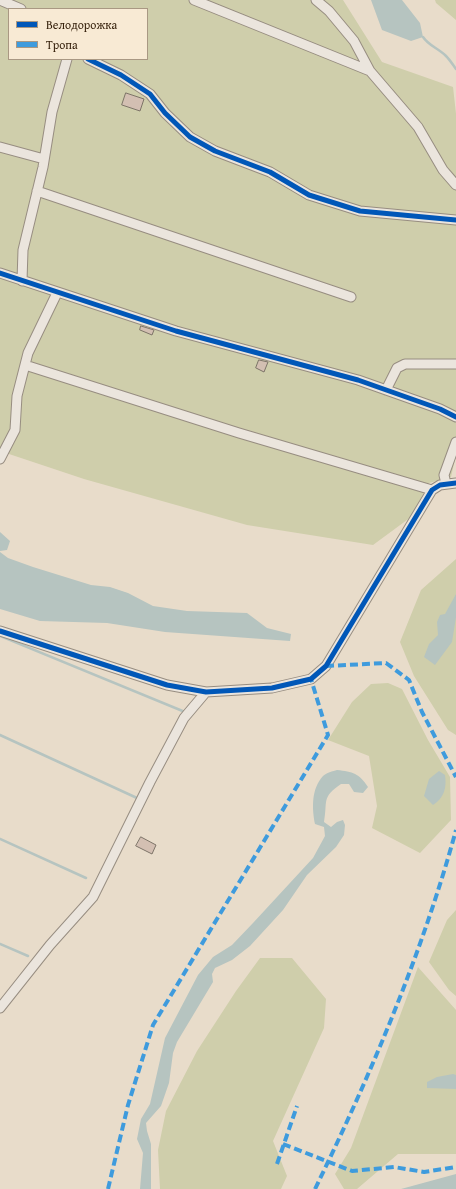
<!DOCTYPE html>
<meta charset="utf-8">
<style>
body{margin:0}
#map{position:relative;width:456px;height:1189px;overflow:hidden;background:#e8dcca;font-family:"Gentium Book Plus",serif}
canvas{display:block}
.legend{position:absolute;left:8px;top:8px;width:140px;height:52px;box-sizing:border-box;background:#f8ead4;border:1px solid #a99883;margin:0;padding:5px 7px;list-style:none;font-size:12px;color:#331e09}
.legend li{display:flex;align-items:center;gap:8px;height:20px}
.legend b{width:20px;border:1px solid #a99883}
</style>
<div id="map">
<canvas width="456" height="1189"></canvas>
<ul class="legend">
<li><b style="height:5px;background:#0057b8"></b>Велодорожка</li>
<li><b style="height:5px;background:#3e9bdd"></b>Тропа</li>
</ul>
</div>
<script>
const ctx = document.querySelector('canvas').getContext('2d');
ctx.lineJoin = 'round';
function fillPath(path, color) {
  ctx.fillStyle = color;
  ctx.fill(path, 'evenodd');
}
function trace(path, color, width, dash) {
  ctx.strokeStyle = color;
  ctx.lineWidth = width;
  ctx.lineCap = dash ? 'butt' : 'round';
  ctx.setLineDash(dash || []);
  ctx.stroke(path);
}
fillPath(new Path2D(`
 M0 0H343L382 62 453 87 456 114V455L451 477 429 483 411 517 373 545 247 525 84 479 0 451ZM9 9H147V59H9Z
 M435 0H456V20L436 3Z
 M456 559V735L448 730 414 676 400 642 421 590Z
 M388 683 402 689 428 740 450 777 451 820 420 853 372 828 377 806 369 756 328 740 352 702 371 684Z
 M456 910V996L449 990 429 962 447 920Z
 M260 958H292L326 999 324 1028 273 1141 287 1176 281 1189H160L158 1150 166 1111 197 1051 236 991Z
 M418 967 456 1010V1154H398L357 1189H344L335 1174 351 1148Z`), '#cfceab');
fillPath(new Path2D(`
 M371 0H402L420 23 423 37 411 41 382 30Z
 M0 532 10 541 7 550 0 551Z
 M0 552 8 558 33 567 91 585 110 587 128 593 153 606 187 611 247 613 267 628 291 634 290 641 165 632 107 623 40 621 0 609Z
 M456 594V617L452 642 435 665 424 657 429 644 438 635 437 622 440 615 445 614Z
 M337 770C353 772 359 773 368 787L363 793 354 792 349 784H341C321 798 328 800 324 822L331 827 337 822 343 820 345 825 344 835 336 847 307 875 283 910 250 946 232 960 215 968 212 974 213 982 177 1042 173 1053 169 1083 161 1106 146 1123 147 1131 151 1144V1189H140L143 1153 137 1139 141 1119 150 1104 165 1038 198 975 213 957 232 945 253 923 313 858 325 836 324 827 315 824C312 809 311 789 323 776 326 773 333 771 337 770Z
 M439 771 445 775C447 788 444 798 433 805L424 796 429 779Z
 M453 1074 456 1075V1089L427 1088V1082L437 1077Z
 M456 1174V1189H401Z`), '#b6c4c0');
trace(new Path2D(`
 M423 37C429 46 438 48 446 56 450 60 453 65 456 69
 M0 636 185 712
 M0 735 137 798
 M0 839 86 878
 M0 944 28 956`), '#b6c4c0', 2.5);
const building = new Path2D(`
 M126 93 144 99 140 111 122 105Z
 M141 326 154 330 152 335 140 330Z
 M259 360 268 362 264 372 256 368Z
 M141 837 156 845 152 854 136 846Z`);
fillPath(building, '#d3bfb2');
trace(building, '#7d7468', 1);
const minor = new Path2D(`
 M0 0 21 9
 M194 0 370 71
 M316 0 329 11 354 41 370 71 418 127 443 170 456 185
 M88 59 121 75 150 94 165 113 190 137 215 151 270 172 309 195 360 211 456 220
 M0 147 44 159
 M37 191 351 297
 M0 273 176 331 358 380 440 409 456 417
 M22 281 23 250 43 167 52 112 67 59
 M25 365 239 433 432 490
 M386 390 397 368 405 364H456
 M0 459 15 430 17 396 28 353 57 293
 M446 484 444 475 456 442
 M0 631 167 685 206 692 272 688 311 679 326 666 432 490 440 485 456 483
 M0 1008 50 945 93 897 150 782 184 718 206 692`);
trace(minor, '#978d81', 11);
trace(minor, '#ebe5dd', 9);
trace(new Path2D(`
 M326 666 386 663 409 680 422 712 456 777
 M283 1144 352 1171 394 1167 424 1172 456 1167
 M277 1164 297 1106
 M108 1189 128 1105 153 1025 328 735 311 679
 M315 1189C371 1074 422 954 456 830`), '#3e9bdd', 4, [8, 4]);
trace(new Path2D(`
 M88 59 121 75 150 94 165 113 190 137 215 151 270 172 309 195 360 211 456 220
 M0 273 176 331 358 380 440 409 456 417
 M0 631 167 685 206 692 272 688 311 679 326 666 432 490 440 485 456 483`), '#0057b8', 5);
</script>
